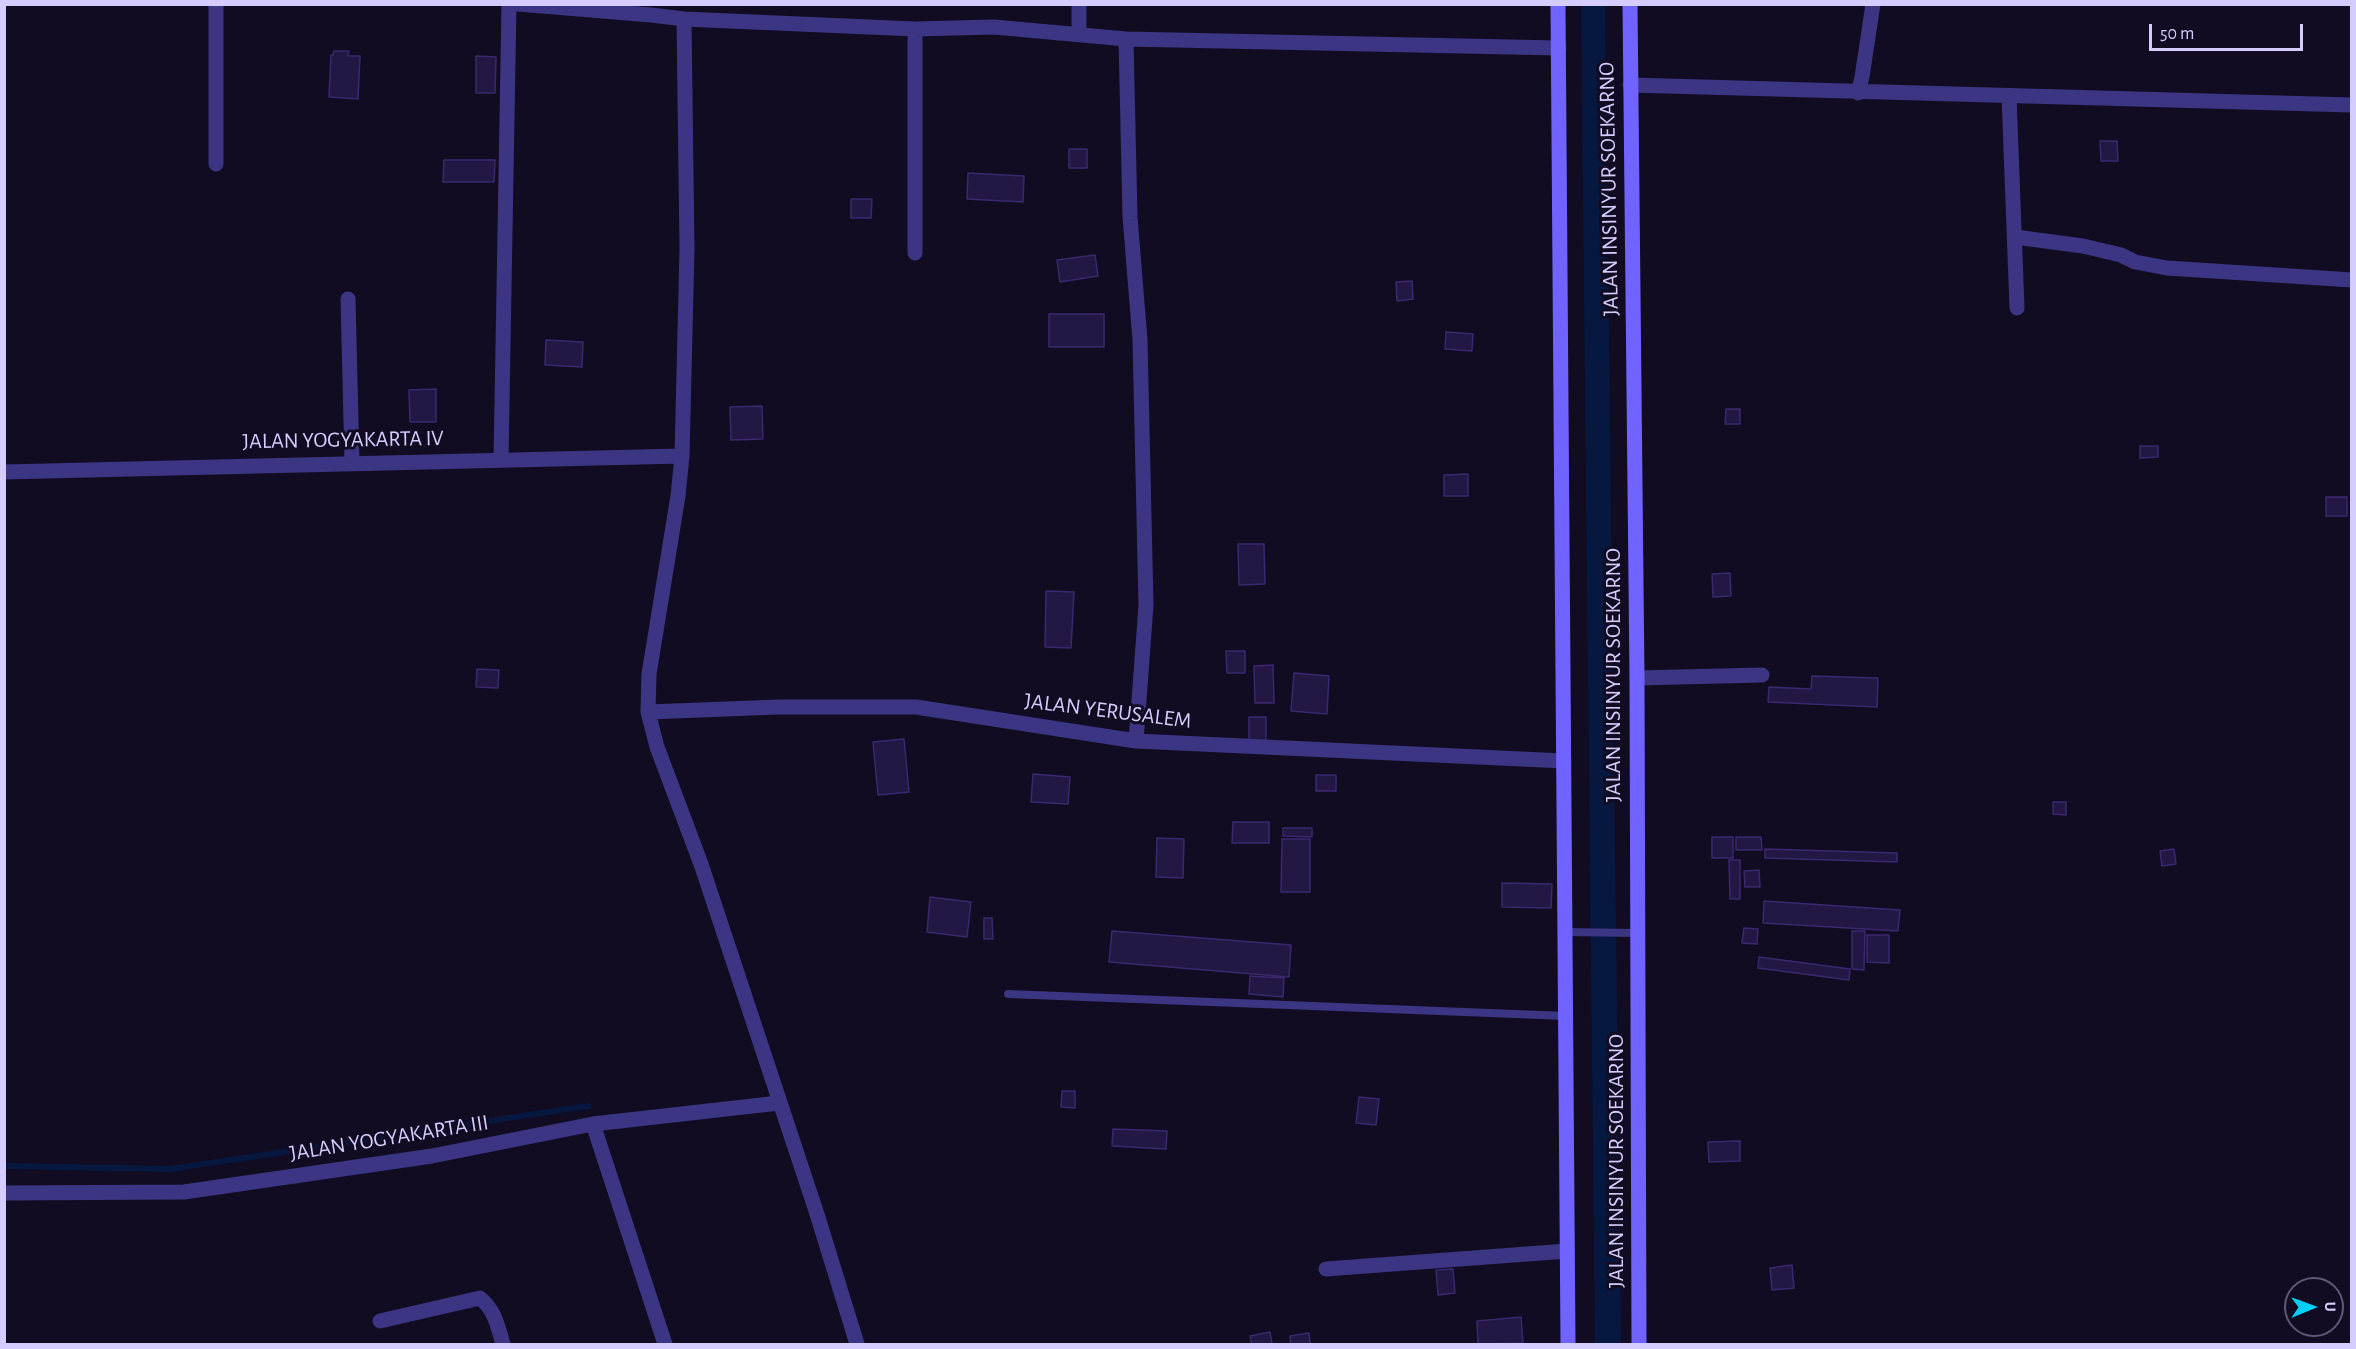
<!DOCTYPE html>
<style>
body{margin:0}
#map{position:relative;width:2356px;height:1349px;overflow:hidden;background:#110c21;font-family:"Alegreya Sans",sans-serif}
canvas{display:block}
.frame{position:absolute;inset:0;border:6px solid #d5ccff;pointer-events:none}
.north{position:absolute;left:2284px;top:1277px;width:60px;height:60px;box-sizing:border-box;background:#110c21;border:2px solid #5f597a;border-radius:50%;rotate:89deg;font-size:16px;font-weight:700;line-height:24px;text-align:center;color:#d5ccff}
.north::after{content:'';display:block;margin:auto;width:21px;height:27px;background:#00d0f7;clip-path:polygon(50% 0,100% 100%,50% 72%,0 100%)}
.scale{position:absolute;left:2149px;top:24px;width:154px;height:27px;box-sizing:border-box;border:3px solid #d5ccff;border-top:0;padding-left:8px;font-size:18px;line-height:21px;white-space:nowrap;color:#d5ccff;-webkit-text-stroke:4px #110c21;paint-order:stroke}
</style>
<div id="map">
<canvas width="2356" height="1349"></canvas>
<div class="frame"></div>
<div class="north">U</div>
<div class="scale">50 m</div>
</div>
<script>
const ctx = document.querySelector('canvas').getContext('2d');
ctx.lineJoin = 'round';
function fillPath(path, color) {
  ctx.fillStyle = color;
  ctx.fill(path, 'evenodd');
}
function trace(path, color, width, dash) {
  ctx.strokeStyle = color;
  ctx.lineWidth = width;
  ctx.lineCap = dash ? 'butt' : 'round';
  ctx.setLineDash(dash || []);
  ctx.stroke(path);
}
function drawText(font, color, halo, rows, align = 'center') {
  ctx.font = font + ' "Alegreya Sans",sans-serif';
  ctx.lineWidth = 6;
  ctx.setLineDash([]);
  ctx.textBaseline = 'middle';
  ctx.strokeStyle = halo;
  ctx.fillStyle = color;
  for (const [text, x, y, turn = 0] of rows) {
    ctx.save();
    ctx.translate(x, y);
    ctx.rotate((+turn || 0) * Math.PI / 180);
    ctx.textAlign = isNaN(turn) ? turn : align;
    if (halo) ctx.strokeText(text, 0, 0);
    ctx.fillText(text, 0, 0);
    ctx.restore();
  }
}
fillPath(new Path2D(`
 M1581 5H1605L1621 1344H1595Z`), '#071840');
trace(new Path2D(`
 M4 1166 170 1169 588 1106`), '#071840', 6);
const building = new Path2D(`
 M334 51H349L348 56H360L358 99 329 97 331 55H333Z
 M476 56 496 57 495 93H476Z
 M2100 141H2117L2118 161H2101Z
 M1069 149H1087V168H1069Z
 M444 160H495L494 182H443Z
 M968 173 1024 176 1023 202 967 199Z
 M851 199H872L871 218H851Z
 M1095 255 1098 276 1060 282 1057 260Z
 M1412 281 1413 299 1397 301 1396 282Z
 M1049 314H1104V347H1049Z
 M1446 332 1473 334 1472 351 1445 349Z
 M546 340 583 342 582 367 545 365Z
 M436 389V422H410L409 390Z
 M762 406 763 439 731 440 730 407Z
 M1726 409H1740V424H1725Z
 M2140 446H2158V457L2140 458Z
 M1468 474V496H1444V475Z
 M2326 497H2347V516H2326Z
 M1238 544H1264L1265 584 1239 585Z
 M1730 573 1731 596 1713 597 1712 574Z
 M1046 591 1074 592 1071 648 1045 647Z
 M1226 651H1245V673H1227Z
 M1273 665 1274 703H1255L1254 666Z
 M477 669 499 670 498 688 476 687Z
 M1294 673 1329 676 1327 714 1291 711Z
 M1812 676 1878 678 1877 707 1768 702 1769 687 1811 689Z
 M1249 717H1266V741H1249Z
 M904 739 909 792 878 795 873 742Z
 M1033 774 1070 777 1068 804 1031 802Z
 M1316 775H1336V791H1316Z
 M2053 802H2066V815L2053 814Z
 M1233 822H1269V843H1232Z
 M1283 828H1312V837L1283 836Z
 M1712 837H1733V858H1712Z
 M1736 837H1761L1762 850H1736Z
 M1157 838 1184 839 1183 878 1156 877Z
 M1282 839H1310V892H1281Z
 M1765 849 1897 853V862L1765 858Z
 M2174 849 2176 864 2162 866 2160 851Z
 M1729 860H1740V899H1730Z
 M1759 870 1760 887H1745L1744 871Z
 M1502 883 1552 884 1551 908 1502 907Z
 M930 897 971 902 967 937 927 932Z
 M1764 901 1900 910 1898 931 1763 923Z
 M984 918H992L993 939H984Z
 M1744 928 1758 929 1757 944 1742 943Z
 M1112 931 1291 945 1289 977 1109 962Z
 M1852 931H1865L1864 970 1852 969Z
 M1867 935H1889V963L1867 962Z
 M1759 957 1850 969 1849 980 1758 968Z
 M1250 976 1284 978 1283 997 1249 994Z
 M1062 1091H1075V1108L1061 1107Z
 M1359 1097 1379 1099 1376 1125 1356 1123Z
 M1113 1129 1167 1131 1166 1149 1112 1146Z
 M1740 1141V1161L1709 1162 1708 1142Z
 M1792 1265 1794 1288 1772 1290 1770 1268Z
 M1453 1269 1455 1293 1438 1295 1436 1270Z
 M1521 1317 1523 1343 1478 1344 1477 1321Z
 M1270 1332 1272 1344H1252L1250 1336Z
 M1309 1333 1310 1344H1291L1290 1336Z`);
fillPath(building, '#231743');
trace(building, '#3b2870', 1.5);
trace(new Path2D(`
 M1565 932 1637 933
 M1008 994 1566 1016`), '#3c3583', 8);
trace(new Path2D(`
 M518 4 651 15 684 19 915 29 994 27 1126 39 1559 48
 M684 19 687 249 682 456 678 496 649 674 648 712 657 747 701 864 817 1214 857 1344
 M1079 33V4
 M1126 39 1130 217 1140 340 1146 605 1136 741
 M1630 85 2352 105
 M1858 93 1862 77 1873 4
 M2009 96 2017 308
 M216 164V4
 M2015 237 2083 246 2121 255 2135 262 2167 268 2352 280
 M915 253V29
 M348 299 352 462
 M501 460 509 4
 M4 472 682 456
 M1637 678 1762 675
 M648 712 778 707H916L1136 741 1564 761
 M593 1124 665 1344
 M4 1193 184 1192 432 1156 593 1124 779 1103
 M1326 1269 1567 1251
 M380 1321 480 1298C495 1310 498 1327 503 1344`), '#3c3583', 15);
trace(new Path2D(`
 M1558 4 1568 1344
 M1630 4 1637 678 1639 1344`), '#7163ff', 15);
drawText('22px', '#d5ccff', '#110c21', [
 ["JALAN INSINYUR SOEKARNO",1609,189,-91],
 ["JALAN YOGYAKARTA IV",343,440,-1],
 ["JALAN INSINYUR SOEKARNO",1613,675,-90],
 ["JALAN YERUSALEM",1108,711,7],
 ["JALAN YOGYAKARTA III",389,1138,-9],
 ["JALAN INSINYUR SOEKARNO",1616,1161,-90]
]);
</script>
